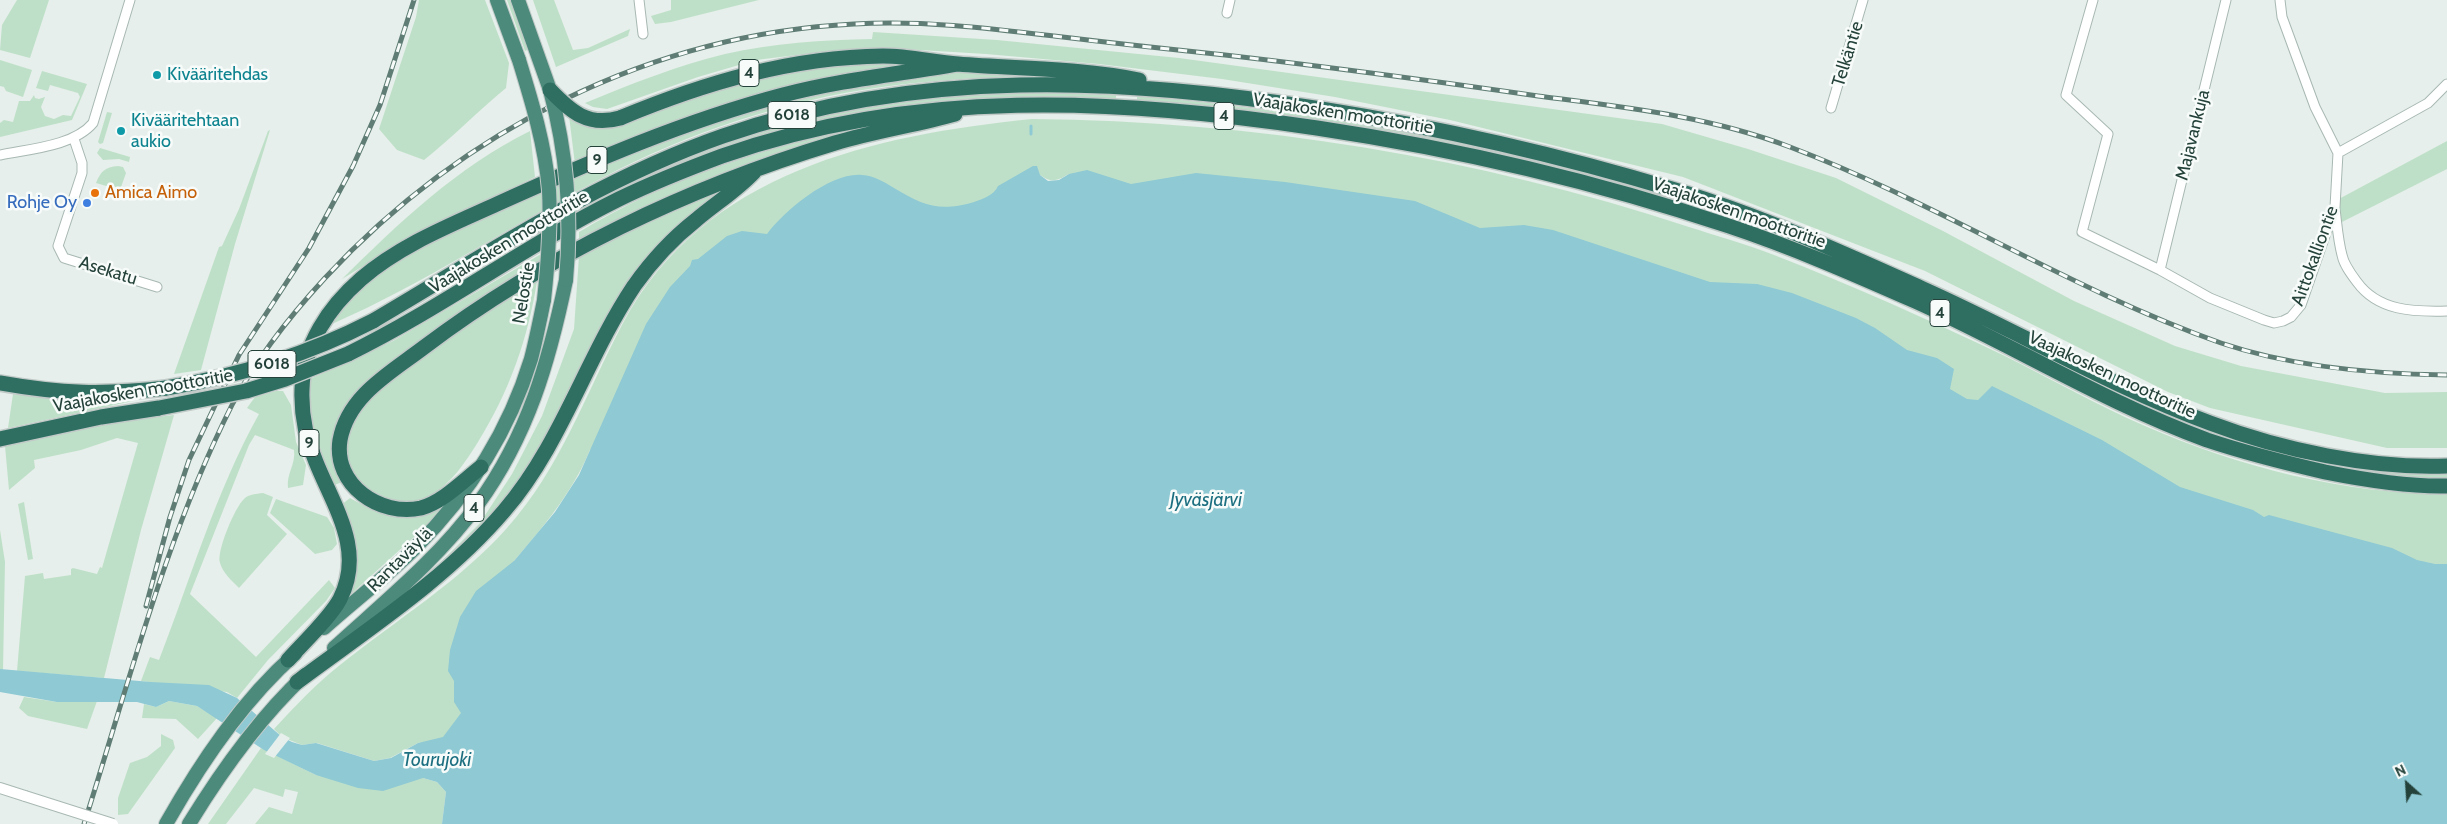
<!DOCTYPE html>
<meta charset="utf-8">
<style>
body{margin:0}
#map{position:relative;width:2447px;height:824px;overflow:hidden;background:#e6efeb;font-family:Cabin,sans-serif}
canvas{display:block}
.north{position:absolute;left:2382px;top:759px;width:50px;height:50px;-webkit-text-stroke:4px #f7fbf9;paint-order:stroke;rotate:334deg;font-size:14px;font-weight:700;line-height:20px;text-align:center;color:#24423a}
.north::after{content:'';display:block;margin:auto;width:18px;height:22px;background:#24423a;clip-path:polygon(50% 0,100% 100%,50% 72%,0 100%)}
</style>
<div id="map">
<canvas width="2447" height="824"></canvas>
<div class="north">N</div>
</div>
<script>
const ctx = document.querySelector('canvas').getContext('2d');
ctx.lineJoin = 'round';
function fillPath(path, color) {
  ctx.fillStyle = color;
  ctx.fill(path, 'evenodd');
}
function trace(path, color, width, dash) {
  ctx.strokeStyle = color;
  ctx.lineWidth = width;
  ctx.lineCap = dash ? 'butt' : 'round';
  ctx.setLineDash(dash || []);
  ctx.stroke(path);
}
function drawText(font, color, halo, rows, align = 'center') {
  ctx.font = font + ' Cabin,sans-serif';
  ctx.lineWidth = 5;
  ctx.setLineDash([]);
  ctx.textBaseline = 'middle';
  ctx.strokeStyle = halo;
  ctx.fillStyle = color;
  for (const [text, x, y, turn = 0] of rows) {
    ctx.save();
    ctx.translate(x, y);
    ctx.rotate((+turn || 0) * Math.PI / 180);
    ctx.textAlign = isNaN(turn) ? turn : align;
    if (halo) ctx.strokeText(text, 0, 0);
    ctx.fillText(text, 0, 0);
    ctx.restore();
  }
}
fillPath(new Path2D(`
 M17 0H49L30 58 0 50 2 25Z
 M419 0H485L509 63 506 88C478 111 453 137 424 160L397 150 379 129 416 17Z
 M507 0H512L529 49 525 51Z
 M533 0H554L573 50 588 48 630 29 628 36 556 67Z
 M671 0H759L671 22 655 24 651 16 671 10Z
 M873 32 997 40 1179 58 1662 124 1748 149 1836 178 1943 231 2074 301 2175 346 2241 366 2385 393 2447 392V448H2387L2210 408 2168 392 1925 271 1683 177 1450 120 1335 97 1222 79 1099 64 986 54 887 48 821 52 756 60 698 77 607 109 593 107 585 103C631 84 676 66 725 54 773 43 823 40 872 39Z
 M0 60 32 70 23 97 6 91 4 87 0 86Z
 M853 63H916L882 69 575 164 569 116 581 122 757 77Z
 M42 71 87 84 72 120 0 137V123L4 120 13 122 19 101H30L34 95 35 98 39 99 45 97 41 107 45 116 54 119 63 115 71 116 80 97 78 93 50 85 48 91 36 88Z
 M982 71 1034 76C983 77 933 80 882 87 786 100 687 133 602 178 511 225 426 283 332 324L351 297 380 271 413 249 554 184 659 140 788 99 931 74Z
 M1009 92 1116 95V99C966 92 840 103 699 157 658 172 620 192 581 211L580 207C684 153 796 112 914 99 945 95 977 94 1009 92Z
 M1137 96C1278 108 1415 130 1552 164L1551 168 1368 128 1264 112 1137 100Z
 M107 112 112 113 103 143 100 144 98 142Z
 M1032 119C1254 121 1477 157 1689 227 1717 236 1746 244 1774 255 1852 285 1929 320 2005 356 2051 379 2097 405 2145 426 2239 467 2344 494 2447 494V677L1069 174C1057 181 1051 183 1040 175L590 450C572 493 544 526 514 561L526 730 418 743 390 758 374 761 317 743 302 745 282 737 274 729C295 706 316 684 340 665 396 620 459 582 507 528 560 469 586 393 623 323 704 172 874 135 1032 119Z
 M860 127 861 130 579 243V232C665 180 762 148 860 127Z
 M270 130 235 244 201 370 174 374 219 247 222 246 239 209 268 131Z
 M530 131 535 177 411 237 342 279C399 223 457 167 530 131Z
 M2447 141V169L2340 223 2337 200Z
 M100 148 130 157 129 162 119 159 103 160 97 153Z
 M118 166 123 167 126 173 120 190 96 183C101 171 105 167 118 166Z
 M1588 173 1661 195 1664 196 1663 199 1587 177Z
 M731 185 674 232 515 489 455 554 443 560 480 523 512 474 542 416 574 329 579 256 655 218Z
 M1695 205 1779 235 1875 273 2137 399 2402 472 2447 474V477C2353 482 2259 451 2172 420L1693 207Z
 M541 254 540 266 360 391 337 470 342 482 332 486 320 458 307 404 310 379 393 341Z
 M537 281C528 339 509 392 478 442 465 463 452 482 431 496 385 524 329 469 351 421 364 394 398 376 421 359 459 332 496 305 537 281Z
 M276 391H283L291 405 296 442 306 465 303 485 288 488C286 474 296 464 294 450L255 435 249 445 190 594 256 657 329 580 335 588 326 601 268 660 237 698 227 692 141 681 150 657 159 660C191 578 216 491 259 414L247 408 255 397Z
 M13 394 70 401H133L8 428Z
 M174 415 141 530 104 678 17 671 25 576 43 573 44 579 71 575V569L73 568 97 574 100 567 102 568 138 443 117 438 81 450 34 460 35 468 9 490 5 446 115 422Z
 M263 493 273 497 267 515 287 534 239 588C232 581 223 573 220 563 216 552 235 507 244 499 249 494 256 494 263 493Z
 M350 498C387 518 400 524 441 509L425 527 350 595C365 564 355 535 341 505Z
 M276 499 327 517 334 528 337 544 332 550 315 554 270 513Z
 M24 502 33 559 28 560 18 504Z
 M0 530 5 562 3 670 0 669Z
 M24 697 57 702 97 701 87 729 28 716 19 708Z
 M169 701 197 706 217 718 198 739 176 719 142 718 144 704 156 707Z
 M161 734 173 740 175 748 128 814 118 815V798L130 763 147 757 161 746Z
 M261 748 316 775 423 778 437 782 446 792 442 824H255L269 807 292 814 298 792 285 789 283 797 254 788 226 824H208Z`), '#bfe0c8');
fillPath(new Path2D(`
 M1033 166H1037L1040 175 1048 181 1059 180 1069 174 1087 170 1131 184 1196 173 1285 182 1415 201 1480 228 1524 225 1553 230 1710 282 1757 284 1792 293 1856 318 1875 328 1907 350 1937 358 1954 369 1950 389 1967 399 1978 400 1992 386 2102 440 2180 487 2253 510 2264 517 2269 515 2392 548 2417 560 2435 564H2447V824H442L446 792 437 782 423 778 383 791 358 788 316 775 264 750 197 706 169 701 156 707 137 702H57L0 692V669L151 682 209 685 237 698 282 737 292 742 302 745 316 743 374 761 391 758 418 743 443 737 461 713 454 702V681L448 671 450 650 460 617 476 591 514 561 555 512 579 475 646 324 670 287 690 266 692 260 698 259 727 236 742 231 767 234C785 210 831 172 862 175 875 176 884 182 894 188 924 206 939 212 974 202 983 199 994 195 998 186Z`), '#8ec9d4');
fillPath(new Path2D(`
 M281 733 290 738 274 758 265 754Z`), '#e6efeb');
trace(new Path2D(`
 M1031 134V126`), '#8ec9d4', 3);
const minor = new Path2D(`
 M639 0 643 34
 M2093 0 2066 95 2108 134 2082 232 2160 270 2210 298 2264 320 2274 323 2283 321 2291 317 2301 305 2335 207 2338 153 2315 107 2282 17 2280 0
 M1227 13 1230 0
 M1831 108 1863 0
 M74 139 82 163V173L58 246 64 258 157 287
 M2338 153 2428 103 2447 84
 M0 155C29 149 74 146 93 123L130 0
 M2335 209C2337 224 2338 240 2342 255 2344 265 2351 274 2357 282 2378 311 2413 312 2447 311
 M2160 270 2226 0`);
const tertiary = new Path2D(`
 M0 788 25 796`);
const trunk = new Path2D(`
 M497 0 519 60
 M518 0 550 90
 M324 628C354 601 387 576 415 548 468 495 509 431 531 359 536 340 540 320 544 300
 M334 648C383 603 438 559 478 504 528 435 549 362 566 280
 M166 824C201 762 242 701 295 654
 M189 824C222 770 259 718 305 675`);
const motorway = new Path2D(`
 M620 118C704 83 791 57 883 56 909 56 933 62 958 64 1018 69 1079 68 1139 80
 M373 321C487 254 597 180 723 136 918 68 1121 77 1321 109 1441 128 1559 155 1675 190 1759 215 1841 252 1921 288 2018 331 2110 386 2210 423 2281 450 2371 469 2447 466
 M348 354C442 308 526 245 619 199 652 183 687 169 722 156 916 88 1117 98 1317 128 1457 149 1595 181 1729 226 1792 247 1854 274 1915 301 2013 345 2106 403 2207 440 2246 453 2286 463 2325 472 2365 480 2407 487 2447 486
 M0 383C61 394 104 395 166 388
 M0 439 101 417 159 408
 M481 467C463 481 443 502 421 508 380 517 333 485 340 440 348 396 390 373 423 348 546 255 689 187 835 143 875 131 916 125 955 114
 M288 660C303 643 330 618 340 599 365 550 334 507 316 462 306 439 301 414 302 389 303 345 329 307 361 279 400 245 451 225 497 204 590 162 684 121 783 95 840 80 899 74 957 64
 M297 682C368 629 446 579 504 511 561 445 586 358 634 286 651 262 673 238 696 220 716 203 736 191 754 172`);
trace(minor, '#a8b8b2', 11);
trace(tertiary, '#a8b8b2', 12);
trace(trunk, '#c2cac8', 16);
trace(motorway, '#c2cac8', 18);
trace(minor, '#fff', 9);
trace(tertiary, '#fff', 10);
trace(trunk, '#4c8a7c', 14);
trace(motorway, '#2f6f62', 15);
const rail = new Path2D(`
 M146 606 170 517 189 460 239 355 309 248 353 166 380 105 414 0
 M84 824C129 683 165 538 232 405 256 359 290 316 325 278 462 130 651 34 854 24 921 20 987 28 1054 36 1111 43 1168 49 1225 55 1329 67 1434 81 1538 96 1623 107 1709 116 1790 147 1938 203 2071 290 2221 343 2292 367 2372 374 2447 375`);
trace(rail, '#5f7d75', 5);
trace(rail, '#f7fbf9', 3, [9]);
const tertiaryBridge = new Path2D(`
 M25 796 113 824`);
const trunkBridge = new Path2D(`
 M519 60C532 102 545 145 549 190 551 226 548 263 544 300
 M550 90C567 153 572 216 566 280`);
const motorwayBridge = new Path2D(`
 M550 90C571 112 588 127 620 118
 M166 388C239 376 307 355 373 321
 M159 408 246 391 285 379 348 354`);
trace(tertiaryBridge, '#a8b8b2', 12, []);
trace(trunkBridge, '#c2cac8', 16, []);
trace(motorwayBridge, '#c2cac8', 18, []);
trace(tertiaryBridge, '#fff', 10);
trace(trunkBridge, '#4c8a7c', 14);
trace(motorwayBridge, '#2f6f62', 15);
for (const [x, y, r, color] of [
 [157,75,5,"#0f9aa8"],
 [121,131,5,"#0f9aa8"],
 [95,193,5,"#e8710a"],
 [87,203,5,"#3f7fe0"]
]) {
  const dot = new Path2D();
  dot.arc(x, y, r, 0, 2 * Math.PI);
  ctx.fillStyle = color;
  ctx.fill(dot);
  trace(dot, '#f7fbf9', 2);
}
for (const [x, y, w] of [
 [749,73,20],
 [792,115,48],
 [1224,116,20],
 [597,160,20],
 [1940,313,20],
 [272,364,48],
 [309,443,20],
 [474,508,20]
]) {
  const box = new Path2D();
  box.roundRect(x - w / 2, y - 13.5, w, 27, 4);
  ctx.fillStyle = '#f7fbf9';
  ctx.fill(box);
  trace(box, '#24423a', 1);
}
drawText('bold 16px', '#24423a', null, [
 ["4",749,73],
 ["6018",792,115],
 ["4",1224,116],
 ["9",597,160],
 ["4",1940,313],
 ["6018",272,364],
 ["9",309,443],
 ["4",474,508]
]);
drawText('18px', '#24423a', '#f7fbf9', [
 ["Telkäntie",1848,54,-73],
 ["Vaajakosken moottoritie",1343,114,9],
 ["Majavankuja",2193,135,-76],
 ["Vaajakosken moottoritie",1739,213,19],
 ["Vaajakosken moottoritie",509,242,-31],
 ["Aittokalliontie",2315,256,-70],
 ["Asekatu",108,271,17],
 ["Nelostie",524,293,-81],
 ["Vaajakosken moottoritie",2112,375,25],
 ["Vaajakosken moottoritie",143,391,-10],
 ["Rantaväylä",400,560,-45]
]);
drawText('18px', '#0d838f', '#f7fbf9', [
 ["Kivääritehdas",167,75],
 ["Kivääritehtaan",131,121],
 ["aukio",131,142]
], 'left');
drawText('18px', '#c56008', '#f7fbf9', [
 ["Amica Aimo",105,193]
], 'left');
drawText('18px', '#366cbe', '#f7fbf9', [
 ["Rohje Oy",77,203]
], 'right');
drawText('italic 19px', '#1c6f80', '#f7fbf9', [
 ["Jyväsjärvi",1206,500],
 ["Tourujoki",437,760]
]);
</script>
